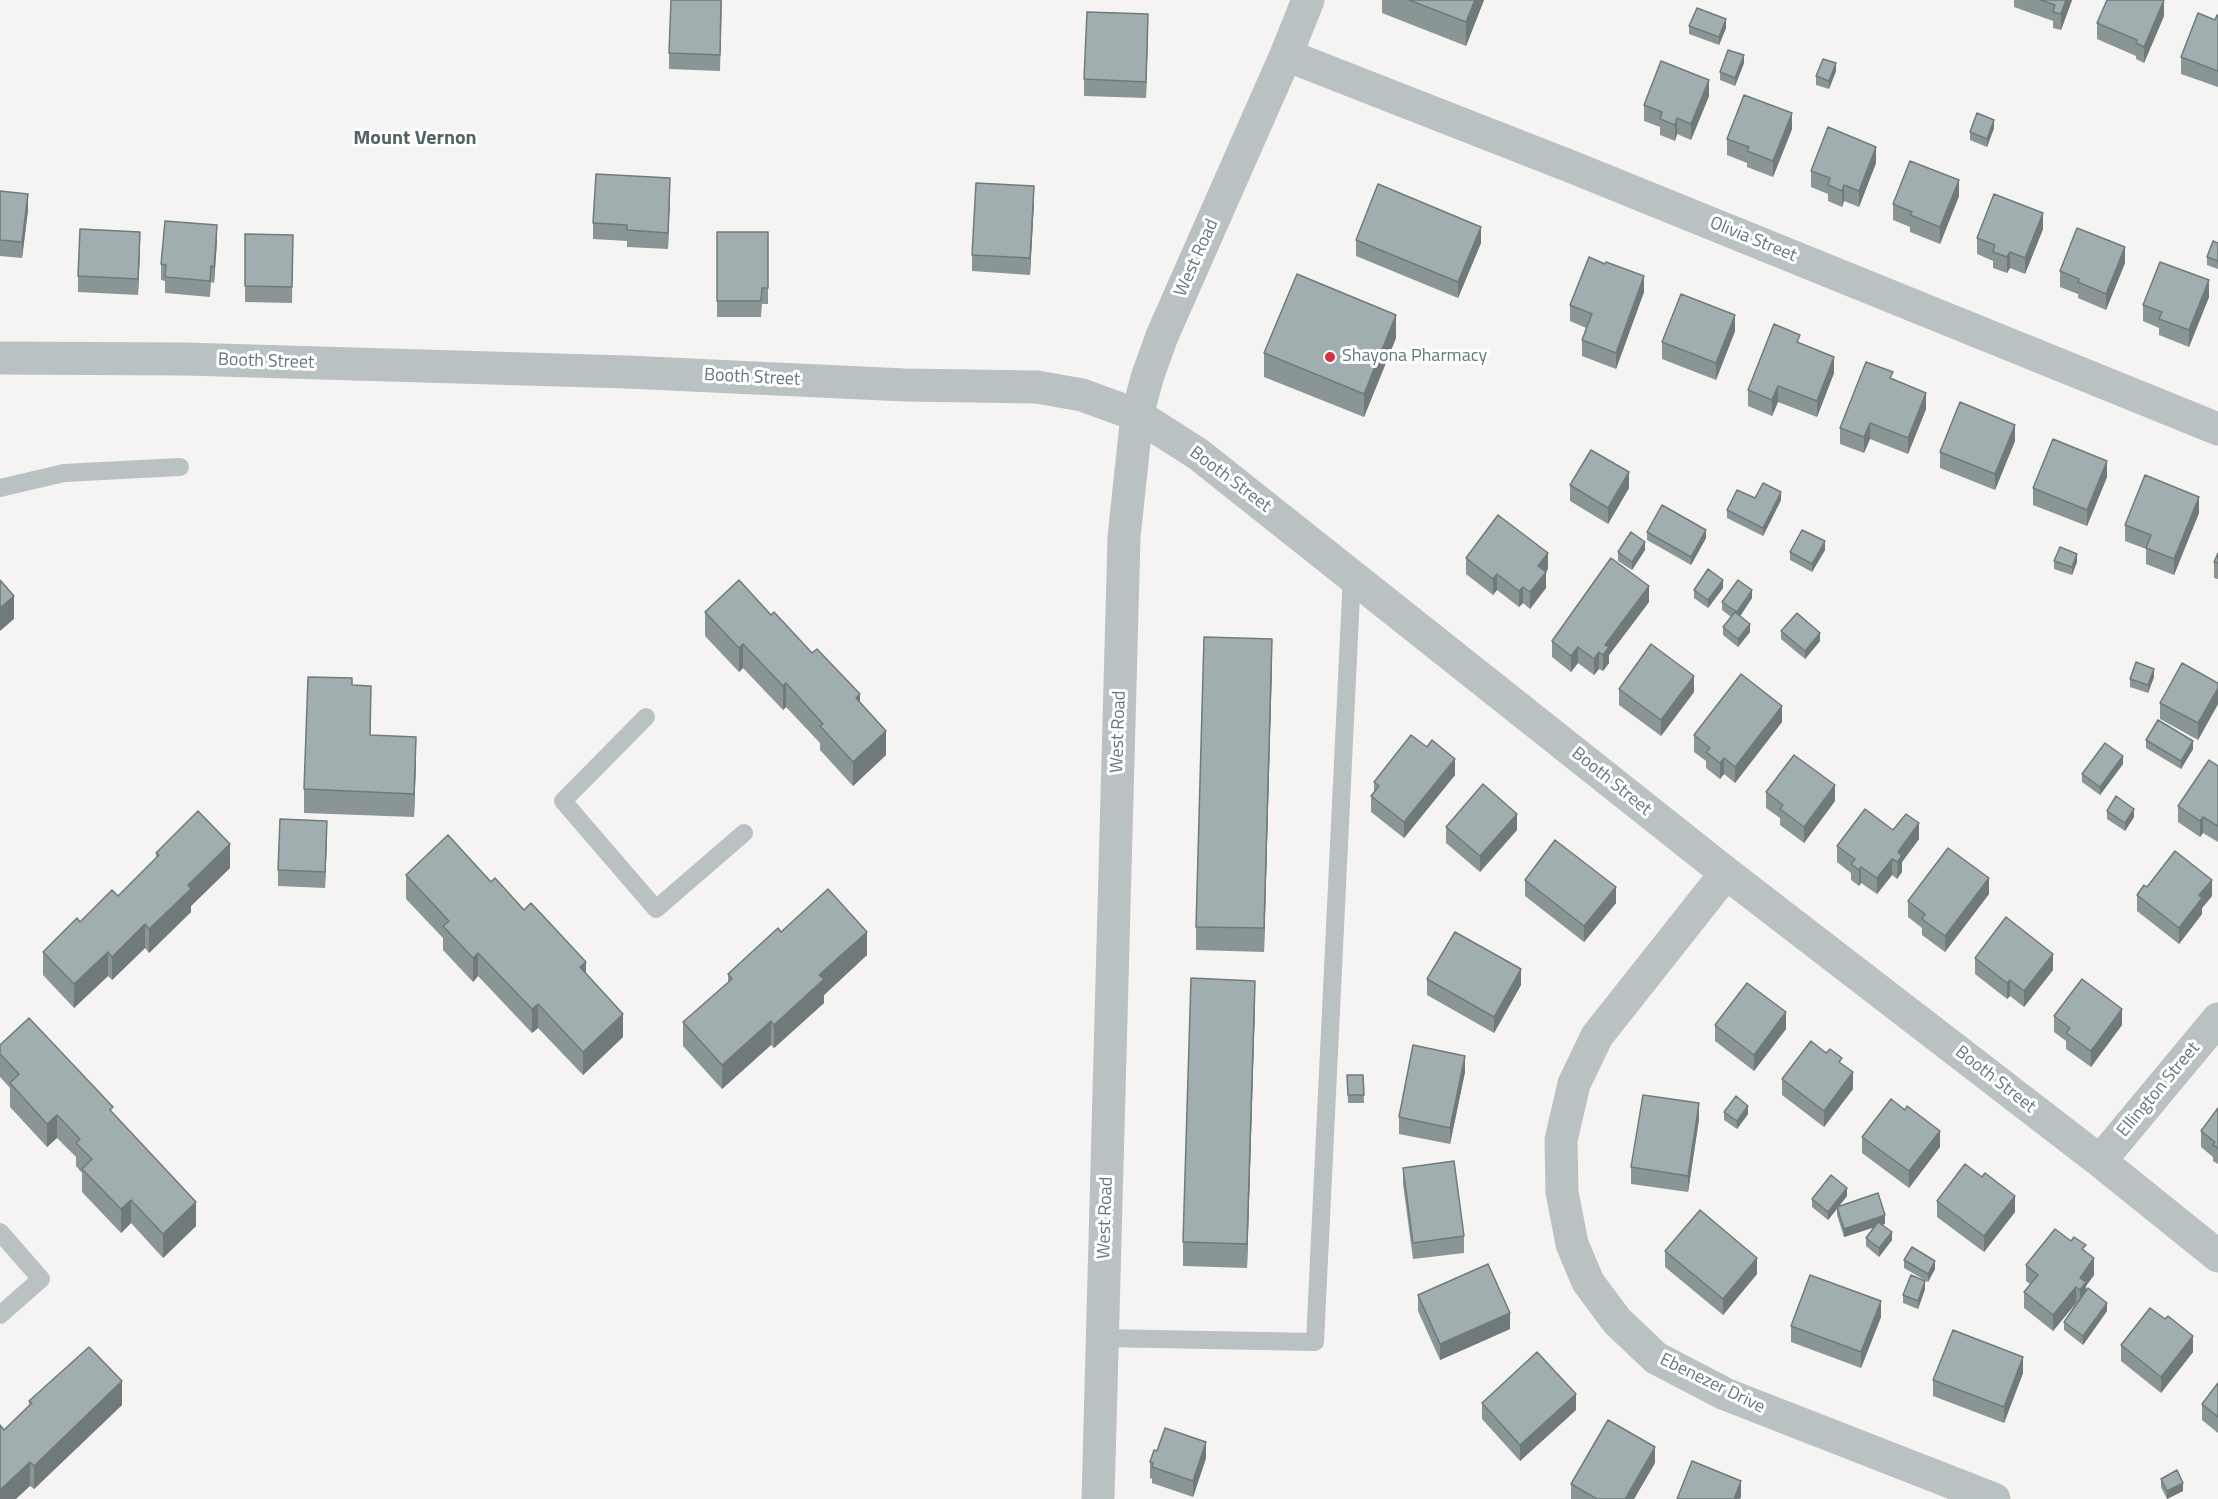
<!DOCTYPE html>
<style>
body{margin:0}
canvas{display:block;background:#f5f4f2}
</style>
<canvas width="2218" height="1499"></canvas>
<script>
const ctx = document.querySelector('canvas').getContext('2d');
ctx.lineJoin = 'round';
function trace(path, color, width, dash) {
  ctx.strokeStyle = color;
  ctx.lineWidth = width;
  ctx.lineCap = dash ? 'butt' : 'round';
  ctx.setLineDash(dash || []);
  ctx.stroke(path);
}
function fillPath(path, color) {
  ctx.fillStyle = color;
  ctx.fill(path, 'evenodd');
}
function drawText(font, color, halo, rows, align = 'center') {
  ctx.font = font + ' "Titillium Web",sans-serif';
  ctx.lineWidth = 6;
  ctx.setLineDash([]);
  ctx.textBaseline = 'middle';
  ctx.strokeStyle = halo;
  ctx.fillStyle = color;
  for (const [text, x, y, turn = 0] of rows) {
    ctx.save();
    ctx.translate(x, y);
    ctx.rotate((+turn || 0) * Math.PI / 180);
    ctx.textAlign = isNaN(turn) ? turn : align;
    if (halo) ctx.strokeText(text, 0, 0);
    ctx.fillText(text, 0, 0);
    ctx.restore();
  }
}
trace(new Path2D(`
 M0 488 64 473 180 467
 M646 717 563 801 656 909 744 833
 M0 1232 41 1279 0 1315
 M1102 1338 1315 1342 1352 575`), '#bac1c2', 18);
trace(new Path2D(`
 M1286 55 1572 167 2218 429
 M0 358 185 359 627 372 905 385 1037 387 1082 395 1137 415 1198 454 1726 873 2100 1161 2218 1256
 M1726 873 1597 1036 1574 1084 1561 1140 1562 1192 1572 1244 1588 1282 1617 1321 1656 1358 1725 1394 1994 1499
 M2100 1161 2218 1019
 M1098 1499 1124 537 1137 415 1148 375 1162 336 1286 55 1308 0`), '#bac1c2', 33);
fillPath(new Path2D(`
 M722 0 720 71 669 69V53Z
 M1382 0H1484L1466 46 1382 13Z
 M2014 0H2072L2061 30 2053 28V21L2014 7Z
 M2164 16 2144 63 2136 59V56L2097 39V23Z
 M2218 16V87L2181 74V57Z
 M1689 26 1726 28 1719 45 1689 34Z
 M1148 30 1146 98 1084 96V79Z
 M1744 63 1735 86 1720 80V72Z
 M1836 71 1829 89 1816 85V76Z
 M1709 96 1691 140 1677 134 1675 141 1660 135V127L1644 121V105Z
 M1994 128 1987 147 1970 140V132Z
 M1792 129 1773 177 1747 167V163L1727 155V139Z
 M1876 163 1859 207 1844 201 1842 207 1828 201V194L1811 187V171Z
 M0 191 28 210 22 258 0 256Z
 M670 194 668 249 627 247V241L593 239V223Z
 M1959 196 1940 244 1910 232V227L1893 220V204Z
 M1034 202 1030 275 972 271V255Z
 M2043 229 2025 274 2010 268 2007 273 1993 268V261L1977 254V238Z
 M717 232H768V304H762L761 317H717Z
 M245 234 293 235 292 303 245 302Z
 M1356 240 1481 243 1458 298 1356 256Z
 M217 241 214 283 211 282 210 297 165 293V281L161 280V264Z
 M2218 243V269L2207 265V257Z
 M140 248 138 295 78 292V276Z
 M2125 263 2106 310 2078 298V294L2060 287V271Z
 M1644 292 1616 369 1582 356V340L1586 328 1570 321V305Z
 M2209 297 2189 347 2159 335V328L2143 321V305Z
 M1735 331 1716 380 1662 359V342Z
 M1396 338 1364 417 1264 377V353Z
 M1800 344 1834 373 1817 417 1778 402 1772 416 1748 406V390Z
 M1893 379 1926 409 1908 454 1870 439 1864 453 1840 444V428Z
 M2015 441 1995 490 1940 468V452Z
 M2107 477 2087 526 2033 505V488Z
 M1570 485 1629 488 1608 524 1570 501Z
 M1755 498 1781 500 1763 536 1727 518V510Z
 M2199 513 2174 575 2146 564V549L2125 541V525Z
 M1647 532 1706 538 1691 565 1647 540Z
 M1645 550 1632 570 1618 561V552Z
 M1825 550 1812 572 1790 560V552Z
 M2218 553V579L2214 578V562Z
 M1466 558 1548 569 1546 572V588L1530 609 1523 603 1519 607 1497 590 1493 595 1466 574Z
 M2054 561 2077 562 2072 575 2054 569Z
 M1723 588 1708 608 1694 598V590Z
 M1752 598 1740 616 1750 632 1738 647 1723 635V627L1731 617 1722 610V602Z
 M1649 602 1609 655V663L1603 671 1599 669 1594 675 1578 663 1571 672 1552 657V641Z
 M705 612 771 615 812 653 860 702 886 755 853 786 820 750V743L786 707 783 710 743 668 739 672 705 636Z
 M1781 631 1820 641 1805 659 1781 639Z
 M1272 663 1264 952 1196 950V927Z
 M2154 677 2148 693 2130 687V679Z
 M2218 683V704L2198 740 2160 719V703Z
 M352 685 371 710 370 735 416 760 414 817 304 813V789Z
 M1619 689 1694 692 1661 736 1619 705Z
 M1782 722 1735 783 1724 774 1720 779 1706 768V761L1694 752V735Z
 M2146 740 2193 749 2181 769 2146 748Z
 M2123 764 2100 795 2082 782V774Z
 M2218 766V842L2203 833 2200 837 2178 822V806Z
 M1455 775 1404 838 1371 812V796L1374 793V782Z
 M1766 792 1835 801 1804 843 1780 825V818L1766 808Z
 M2107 811 2134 817 2125 831 2107 819Z
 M1446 827 1517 830 1480 872 1446 843Z
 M1893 830 1919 839 1902 862V872L1897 879 1892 875 1877 894 1861 883 1859 886 1851 880V873L1837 862V846Z
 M327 837 325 888 278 886V870Z
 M156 853 230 868 191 906V912L149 953 145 948 112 980 108 976 74 1008 43 975V952L118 896 156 858Z
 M406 875 491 882 524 910 586 974 623 1037 583 1075 538 1028 532 1033 478 976 473 982 443 950V938L406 899Z
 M1525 880 1616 903 1584 942 1525 896Z
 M2147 887 2212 896 2202 908V914L2179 944 2137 911V895Z
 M1989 894 1945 952 1922 935V928L1908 917V901Z
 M781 932 867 955 824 995V1003L774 1048 771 1045 722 1089 683 1046V1022L728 983V974Z
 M1975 958 2053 970 2024 1007 2010 996 2007 999 1975 974Z
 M1427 979 1521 985 1494 1033 1427 995Z
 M1255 1004 1247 1268 1183 1266V1242Z
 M2054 1016 2122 1025 2091 1067 2066 1049V1041L2054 1032Z
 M1715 1025 1786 1029 1754 1071 1715 1041Z
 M0 1045 113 1114 196 1226 163 1258 131 1223 121 1233 82 1192V1173L76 1166V1157L57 1138 47 1147 10 1107V1088L0 1077Z
 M1826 1053 1853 1089 1824 1127 1782 1095V1079Z
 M1465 1072 1450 1144 1399 1134V1117Z
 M1347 1075H1363L1364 1103H1348Z
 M2218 1108V1164L2213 1161V1157L2201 1147V1131Z
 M1905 1110 1940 1147 1909 1188 1862 1153V1137Z
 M1724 1112 1748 1114 1737 1129 1724 1120Z
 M1699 1119 1688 1192 1631 1184V1167Z
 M1403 1168 1464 1236V1253L1413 1259 1403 1184Z
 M1847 1196 1839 1206 1885 1224 1882 1225 1892 1240 1879 1257 1866 1246V1238L1874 1227 1844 1237 1837 1215V1209L1828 1220 1812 1207V1199Z
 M1937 1201 2015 1212 1984 1252 1937 1217Z
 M2071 1241 2086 1251 2094 1275 2086 1286V1291L2107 1311 2083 1345 2064 1330V1322L2076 1303 2053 1331 2024 1308V1292L2030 1284 2026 1281V1265Z
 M1665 1251 1757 1274 1723 1315 1665 1267Z
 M1904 1260 1935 1269 1928 1282 1904 1268Z
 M1925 1289 1918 1309 1903 1303V1295Z
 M1418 1295 1510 1329 1440 1360 1418 1311Z
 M1881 1317 1861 1368 1791 1342V1326Z
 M2121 1345 2193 1352 2161 1393 2121 1361Z
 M2023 1373 2004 1423 1933 1396V1380Z
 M2218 1383V1433L2202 1420V1404Z
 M29 1401 122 1405 34 1489 30 1486 4 1430 29 1405Z
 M1482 1403 1576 1410 1520 1461 1482 1419Z
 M1157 1451 1206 1458 1193 1497 1152 1483V1479L1150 1478V1462Z
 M1655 1463 1634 1499H1571V1484Z
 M2161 1479 2183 1491 2167 1499 2161 1487Z`), '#8a9696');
fillPath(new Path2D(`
 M1475 0H1484L1466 46V22Z
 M2066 0H2072L2061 30V14Z
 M2164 0V16L2144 63V47Z
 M1148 14V30L1146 98V82Z
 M1726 19V28L1719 45V37Z
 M1744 55V63L1735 86V78Z
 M1836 63V71L1829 89V81Z
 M1709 80V96L1691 140V124Z
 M1792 113V129L1773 177V161Z
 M1677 118V134L1675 141V125Z
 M1994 120V128L1987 147V139Z
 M1876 147V163L1859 207V191Z
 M670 178V194L668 249V233Z
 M1959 180V196L1940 244V227Z
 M1844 185V201L1842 207V191Z
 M1034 186V202L1030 275V258Z
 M28 194V210L22 258V242Z
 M2043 213V229L2025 274V258Z
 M217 225V241L214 283V267Z
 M1481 227V243L1458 298V282Z
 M140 232V248L138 295V279Z
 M2125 247V263L2106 310V294Z
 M2010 252V268L2007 273V257Z
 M1644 276V292L1616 369V353Z
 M2209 280V297L2189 347V330Z
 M1396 315V338L1364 417V394Z
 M1735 315V331L1716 380V363Z
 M1834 357V373L1817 417V401Z
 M1778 386V402L1772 416V400Z
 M1926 393V409L1908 454V438Z
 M1870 423V439L1864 453V437Z
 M2015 425V441L1995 490V474Z
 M2107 461V477L2087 526V510Z
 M1629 472V488L1608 524V508Z
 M1781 492V500L1763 536V528Z
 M2199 497V513L2174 575V559Z
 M1706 530V538L1691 565V557Z
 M1825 541V550L1812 572V564Z
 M1645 542V550L1632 570V562Z
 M1548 553V569L1538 582V566Z
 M2077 554V562L2072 575V567Z
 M1546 572V588L1530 609V592Z
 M1497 574V590L1493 595V579Z
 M1723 580V588L1708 608V600Z
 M1649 586V602L1609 655V663L1603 671V655L1605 645Z
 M1523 587V603L1519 607V591Z
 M1752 590V598L1737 621V612Z
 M14 596V619L0 631V608Z
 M1750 624V632L1738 647V639Z
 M1820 633V641L1805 659V651Z
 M1272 639V663L1264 952V928Z
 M743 644V668L739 672V648Z
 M1578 647V663L1571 672V656Z
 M1599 652V669L1594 675V659Z
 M2154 669V677L2148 693V685Z
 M1694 676V692L1661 736V720Z
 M786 683V707L783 710V686Z
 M2218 688V704L2198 740V723Z
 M860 694V718L856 698Z
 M1782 706V722L1735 783V767Z
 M886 731V755L853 786V762Z
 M416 737V760L414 817V794Z
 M2193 741V749L2181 769V761Z
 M2123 756V764L2100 795V787Z
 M1724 758V774L1720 779V763Z
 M1455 759V775L1404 838V822Z
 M1835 785V801L1804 843V827Z
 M2134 809V817L2125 831V823Z
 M1517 814V830L1480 872V856Z
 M2203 817V833L2200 837V821Z
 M327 821V837L325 888V872Z
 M1919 823V839L1902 862V872L1897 879 1898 852Z
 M230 844V868L191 906V912L149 953V929L188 885Z
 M1892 859V875L1877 894V878Z
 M1861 867V883L1859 886V870Z
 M1989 878V894L1945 952V936Z
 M2212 880V896L2202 908V914L2179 944V928L2199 895Z
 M1616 887V903L1584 942V926Z
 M145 924V948L112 980V957Z
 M867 932V955L824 995V1003L774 1048V1025L819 975Z
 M108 952V976L74 1008V984Z
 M478 953V976L473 982V958Z
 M2053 954V970L2024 1007V991Z
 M586 962V986L580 967Z
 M1521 969V985L1494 1033V1017Z
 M2010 980V996L2007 999V983Z
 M1255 981V1004L1247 1268V1244Z
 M538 1004V1028L532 1033V1009Z
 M2122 1009V1025L2091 1067V1051Z
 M1786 1012V1029L1754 1071V1055Z
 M623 1014V1037L583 1075V1052Z
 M771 1021V1045L722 1089V1065Z
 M1465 1056V1072L1450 1144V1128Z
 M1853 1072V1089L1824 1127V1111Z
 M1699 1103V1119L1688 1192V1176Z
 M1748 1106V1114L1737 1129V1121Z
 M57 1115V1138L47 1147V1124Z
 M1940 1131V1147L1909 1188V1171Z
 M1847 1188V1196L1828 1220V1212Z
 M2015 1196V1212L1984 1252V1236Z
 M131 1200V1223L121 1233V1209Z
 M196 1202V1226L163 1258V1234Z
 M1885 1215V1224L1844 1237V1229Z
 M1892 1232V1240L1879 1257V1248Z
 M1757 1258V1274L1723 1315V1299Z
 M2094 1258V1275L2086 1286V1298L2080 1306V1278Z
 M1935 1261V1269L1928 1282V1274Z
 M1925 1281V1289L1918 1309V1301Z
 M2076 1287V1303L2053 1331V1315Z
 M1881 1301V1317L1861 1368V1352Z
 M2107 1303V1311L2083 1345V1336Z
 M1510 1313V1329L1440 1360V1344Z
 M2193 1336V1352L2161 1393V1377Z
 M2023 1357V1373L2004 1423V1407Z
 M122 1381V1405L34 1489V1466Z
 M1576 1394V1410L1520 1461V1445Z
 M1206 1442V1458L1193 1497V1481Z
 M1655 1447V1463L1634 1499H1625Z
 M30 1462V1486L16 1499H0V1490Z
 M1741 1481V1497L1740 1499H1734Z
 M2183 1483V1491L2167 1499V1491Z`), '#717a7a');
const building = new Path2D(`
 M671 0H721L720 55 669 53Z
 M1409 0H1475L1466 22Z
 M2040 0H2066L2061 14 2053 12 2055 5Z
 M2107 0H2164L2144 47 2136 43 2137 40 2097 23Z
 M1697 8 1726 19 1719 37 1689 26Z
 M1087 12 1148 14 1146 82 1084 79Z
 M2198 13 2215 20 2217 15 2218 16V71L2181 57Z
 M1728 50 1744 55 1735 78 1720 72Z
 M1823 59 1836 63 1829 81 1816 76Z
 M1661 61 1709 80 1691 124 1677 118 1675 125 1660 119 1662 112 1644 105Z
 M1744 95 1792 113 1773 161 1747 151 1749 147 1727 139Z
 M1977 113 1994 120 1987 139 1970 132Z
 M1828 127 1876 147 1859 191 1844 185 1842 191 1828 185 1830 178 1811 171Z
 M1910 161 1959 180 1940 227 1910 215 1912 212 1893 204Z
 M596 174 670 178 668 233 627 230V225L593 223Z
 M976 183 1034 186 1030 258 972 255Z
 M1378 184 1481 227 1458 282 1356 240Z
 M0 191 28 194 22 242 0 240Z
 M1994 194 2043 213 2025 258 2010 252 2007 257 1993 252 1995 245 1977 238Z
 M165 221 217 225 214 267 211 266 210 281 165 277 166 265 161 264Z
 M2077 228 2125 247 2106 294 2078 282 2079 279 2060 271Z
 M80 229 140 232 138 279 78 276Z
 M717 232H768V288H762L761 301H717Z
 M245 234 293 235 292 287 245 286Z
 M2213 241 2218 243V261L2207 257Z
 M1589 257 1605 264 1606 262 1644 276 1616 353 1582 340 1592 314 1570 305Z
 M2160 262 2209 280 2189 330 2159 319 2162 312 2143 305Z
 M1297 274 1396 315 1364 394 1264 353Z
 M1681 294 1735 315 1716 363 1662 342Z
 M1774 324 1800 335 1797 342 1834 357 1817 401 1778 386 1772 400 1748 390Z
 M1866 362 1893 372 1890 378 1926 393 1908 438 1870 423 1864 437 1840 428Z
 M1960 402 2015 425 1995 474 1940 452Z
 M2053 439 2107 461 2087 510 2033 488Z
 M1591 450 1629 472 1608 508 1570 485Z
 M2145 475 2199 497 2174 559 2146 548 2151 535 2125 525Z
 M1763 483 1781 492 1763 528 1727 510 1737 490 1755 498Z
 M1662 505 1706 530 1691 557 1647 532Z
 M1498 515 1548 553 1538 566 1546 572 1530 592 1523 587 1519 591 1497 574 1493 579 1466 558Z
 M1802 530 1825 541 1812 564 1790 552Z
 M1631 532 1645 542 1632 562 1618 552Z
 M2060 547 2077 554 2072 567 2054 561Z
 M2218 553V563L2214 562Z
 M1611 558 1649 586 1605 645 1609 647 1603 655 1599 652 1594 659 1578 647 1571 656 1552 641Z
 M1708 569 1723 580 1708 600 1694 590Z
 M0 580 14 596 0 608Z
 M739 580 771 615 774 612 812 653 817 649 860 694 856 698 886 731 853 762 820 726 823 724 786 683 783 686 743 644 739 648 705 612Z
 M1738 580 1752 590 1737 612 1722 602Z
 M1735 612 1750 624 1738 639 1723 627Z
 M1797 613 1820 633 1805 651 1781 631Z
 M1204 637 1272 639 1264 928 1196 927Z
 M1651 644 1694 676 1661 720 1619 689Z
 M2136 662 2154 669 2148 685 2130 679Z
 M2182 663 2218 683V688L2198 723 2160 703Z
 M1741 674 1782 706 1735 767 1724 758 1720 763 1706 752 1710 748 1694 735Z
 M308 677 352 678V685L371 686 370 735 416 737 414 794 304 789Z
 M2158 720 2193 741 2181 761 2146 740Z
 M1411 735 1427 747 1432 740 1455 759 1404 822 1371 796 1379 786 1374 782Z
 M2105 743 2123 756 2100 787 2082 774Z
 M1794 755 1835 785 1804 827 1780 809 1783 805 1766 792Z
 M2209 760 2218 766V826L2203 817 2200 821 2178 806Z
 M1483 784 1517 814 1480 856 1446 827Z
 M2116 796 2134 809 2125 823 2107 811Z
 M1865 809 1893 830 1906 814 1919 823 1898 852 1902 856 1897 862 1892 859 1877 878 1861 867 1859 870 1851 864 1855 859 1837 846Z
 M198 811 230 844 188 885 191 889 149 929 145 924 112 957 108 952 74 984 43 952 77 918 80 922 112 890 118 896 159 855 156 853Z
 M280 819 327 821 325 872 278 870Z
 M448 835 491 882 495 878 524 910 531 903 586 962 580 967 623 1014 583 1052 538 1004 532 1009 478 953 473 958 443 926 449 921 406 875Z
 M1555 840 1616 887 1584 926 1525 880Z
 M1948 848 1989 878 1945 936 1922 919 1925 914 1908 901Z
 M2175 851 2212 880 2199 895 2202 898 2179 928 2137 895 2144 885 2147 887Z
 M828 889 867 932 819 975 824 979 774 1025 771 1021 722 1065 683 1022 732 979 728 974 778 928 781 932Z
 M2006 917 2053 954 2024 991 2010 980 2007 983 1975 958Z
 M1455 932 1521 969 1494 1017 1427 979Z
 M1191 978 1255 981 1247 1244 1183 1242Z
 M2082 979 2122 1009 2091 1051 2066 1033 2070 1028 2054 1016Z
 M1747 983 1786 1012 1754 1055 1715 1025Z
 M29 1018 113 1107 110 1110 196 1202 163 1234 131 1200 121 1209 82 1169 92 1159 76 1143 80 1139 57 1115 47 1124 10 1083 19 1074 0 1054V1045Z
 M1811 1041 1826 1053 1830 1049 1842 1058 1839 1062 1853 1072 1824 1111 1782 1079Z
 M1413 1045 1465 1056 1450 1128 1399 1117Z
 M1347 1075H1363L1364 1095H1348Z
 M1643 1095 1699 1103 1688 1176 1631 1167Z
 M1736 1096 1748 1106 1737 1121 1724 1112Z
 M1891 1099 1905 1110 1907 1106 1940 1131 1909 1171 1862 1137Z
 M2218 1108V1148L2213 1145 2215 1142 2201 1131Z
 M1454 1161 1464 1236 1413 1243 1403 1168Z
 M1965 1164 1982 1177 1985 1173 2015 1196 1984 1236 1937 1201Z
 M1831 1175 1847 1188 1828 1212 1812 1199Z
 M1878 1193 1885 1215 1844 1229 1837 1207Z
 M1700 1210 1757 1258 1723 1299 1665 1251Z
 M1878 1222 1892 1232 1879 1248 1866 1238Z
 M2055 1229 2071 1241 2074 1237 2086 1245 2082 1249 2094 1258 2080 1278 2086 1282 2080 1290 2076 1287 2053 1315 2024 1292 2038 1275 2026 1265Z
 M1912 1247 1935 1261 1928 1274 1904 1260Z
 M1488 1264 1510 1313 1440 1344 1418 1295Z
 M1810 1275 1881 1301 1861 1352 1791 1326Z
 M1911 1275 1925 1281 1918 1301 1903 1295Z
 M2088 1288 2107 1303 2083 1336 2064 1322Z
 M2150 1308 2165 1319 2168 1316 2193 1336 2161 1377 2121 1345Z
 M1953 1330 2023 1357 2004 1407 1933 1380Z
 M89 1347 122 1381 34 1466 30 1462 0 1490V1425L4 1430 32 1403 29 1401Z
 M1537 1352 1576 1394 1520 1445 1482 1403Z
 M2218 1383V1417L2202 1404Z
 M1608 1420 1655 1447 1625 1499H1597L1571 1484Z
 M1165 1428 1206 1442 1193 1481 1152 1467 1153 1463 1150 1462 1154 1450 1157 1451Z
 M1692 1461 1741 1481 1734 1499H1677Z
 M2177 1470 2183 1483 2167 1491 2161 1479Z`);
fillPath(building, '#a1aeaf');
trace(building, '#717a7a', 1.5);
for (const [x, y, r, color] of [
 [1330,357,6,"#d63141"]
]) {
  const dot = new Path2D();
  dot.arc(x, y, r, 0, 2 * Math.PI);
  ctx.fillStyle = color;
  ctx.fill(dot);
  trace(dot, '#fff', 2);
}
drawText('18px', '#62797b', '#fff', [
 ["Olivia Street",1753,240,22],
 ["West Road",1197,258,-66],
 ["Booth Street",266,362,2],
 ["Booth Street",752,378,3],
 ["Booth Street",1230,480,37],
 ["West Road",1119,732,-88],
 ["Booth Street",1611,782,39],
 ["Booth Street",1995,1080,38],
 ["Ellington Street",2159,1090,-50],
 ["West Road",1106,1218,-88],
 ["Ebenezer Drive",1712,1384,26]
]);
drawText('18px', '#62797b', '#fff', [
 ["Shayona Pharmacy",1342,357]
], 'left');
drawText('bold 20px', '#546466', '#fff', [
 ["Mount Vernon",415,139]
]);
</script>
